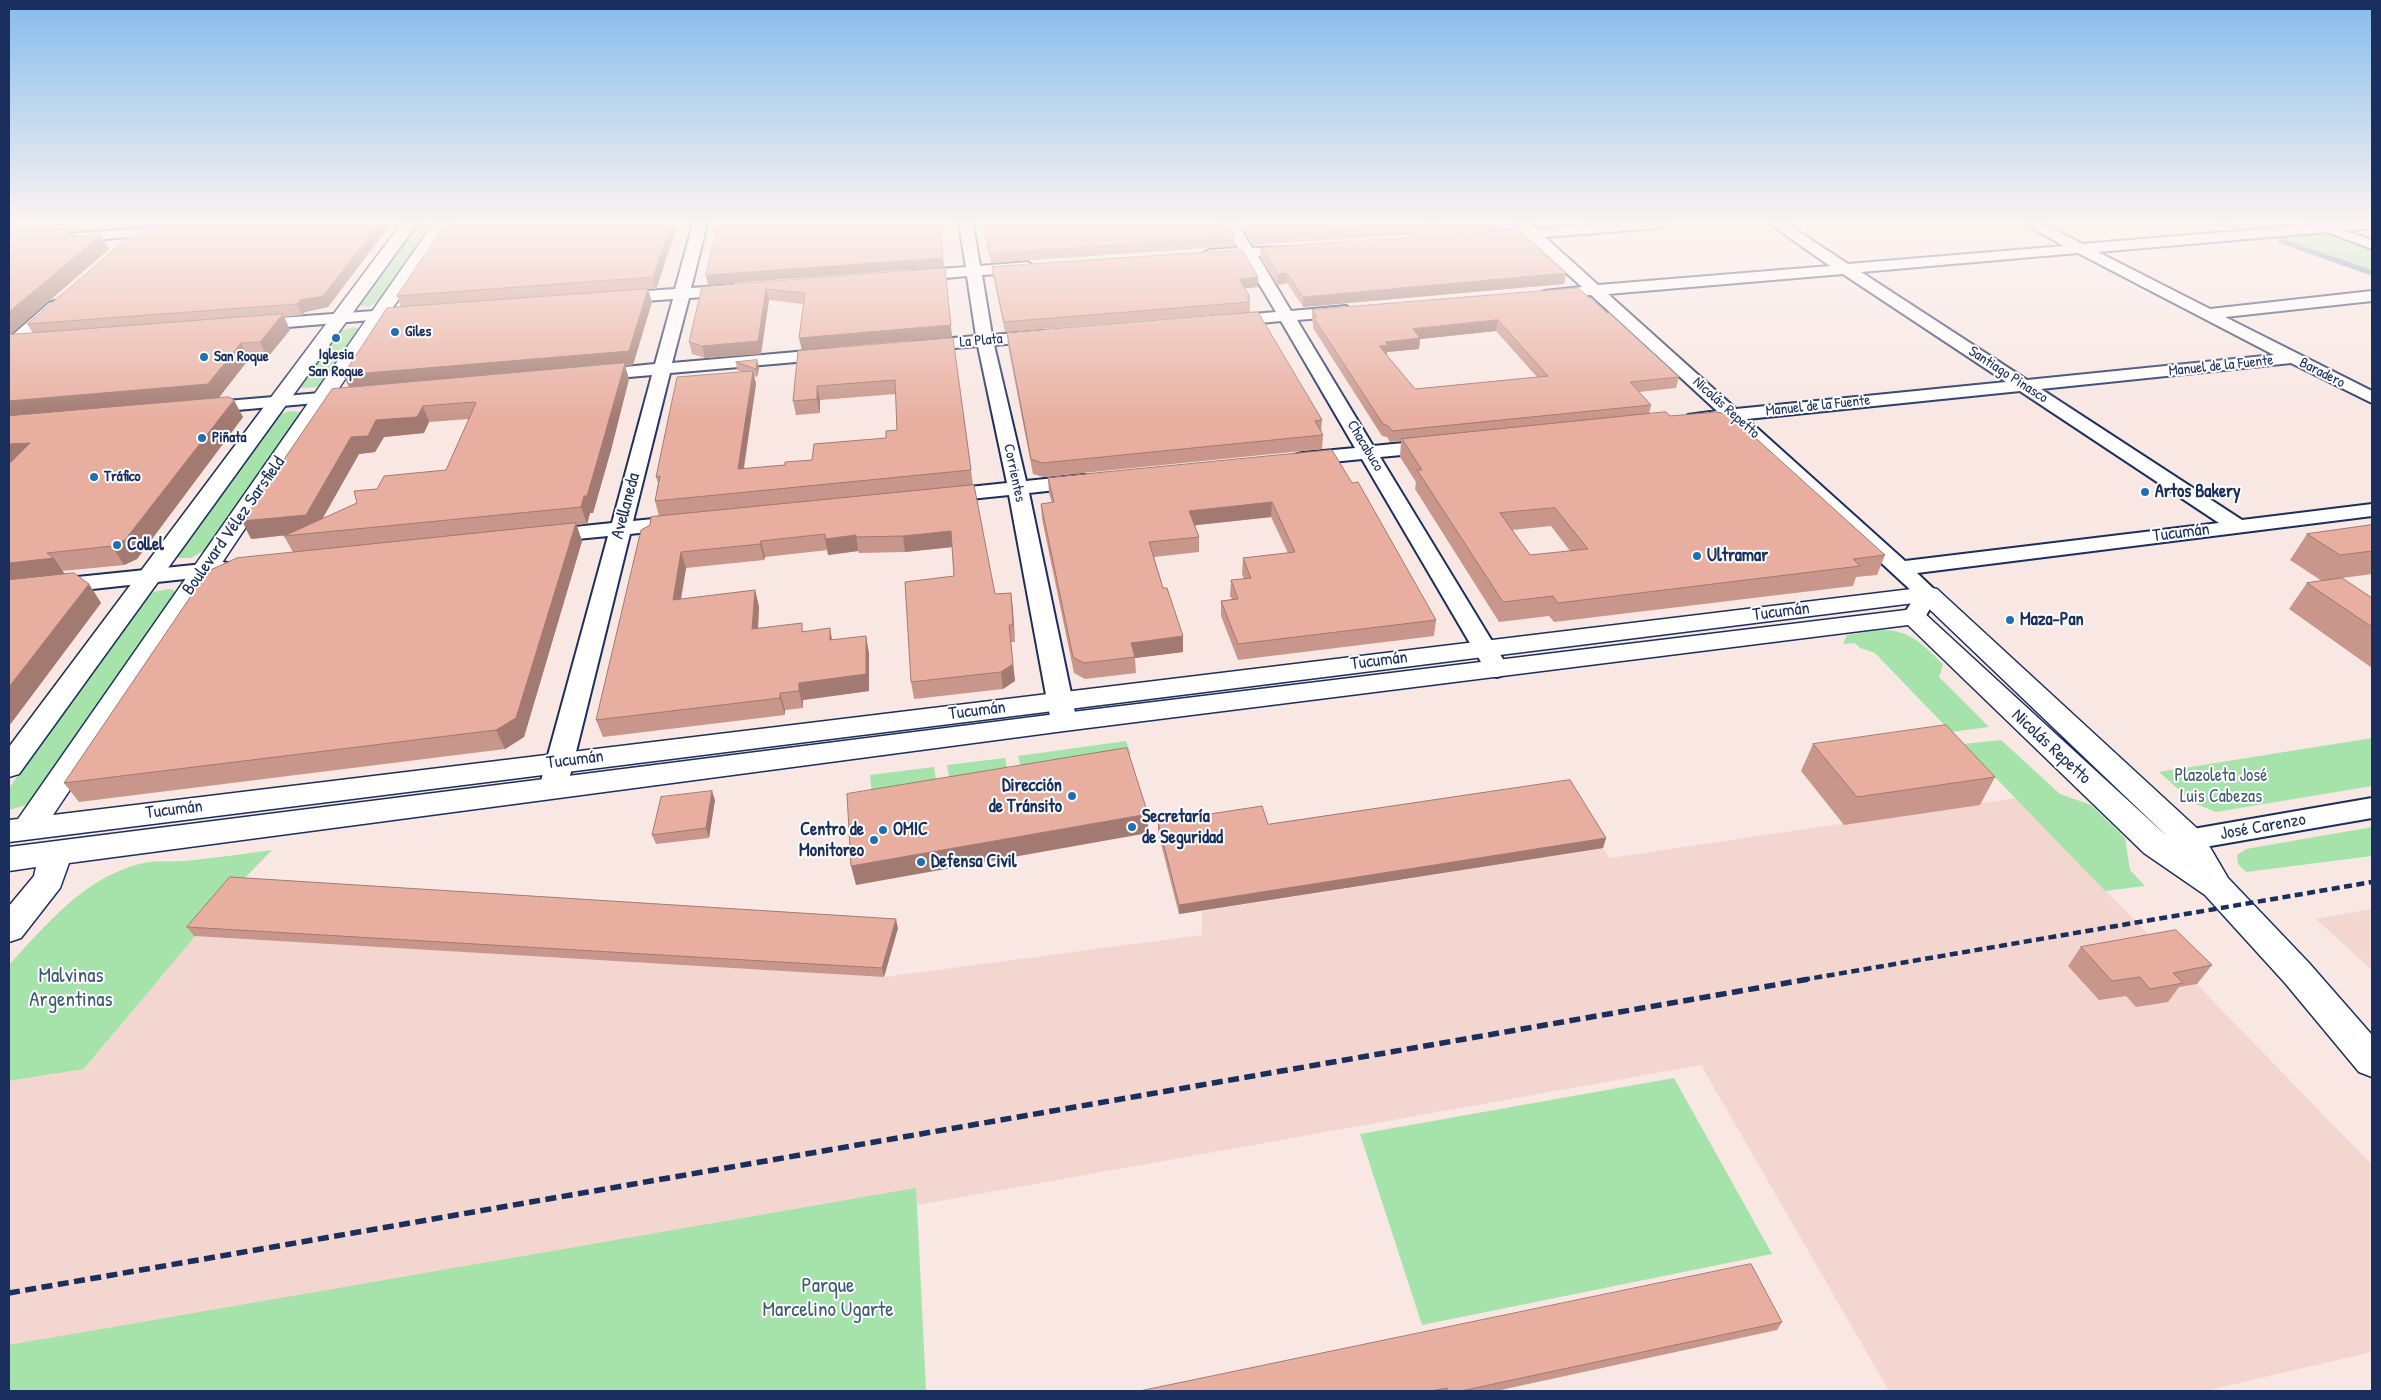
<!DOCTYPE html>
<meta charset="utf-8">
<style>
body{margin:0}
#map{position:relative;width:2381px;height:1400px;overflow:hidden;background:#f8e7e3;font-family:"Patrick Hand",sans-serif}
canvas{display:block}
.frame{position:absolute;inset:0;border:10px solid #1b2f5e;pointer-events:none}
</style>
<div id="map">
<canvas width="2381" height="1400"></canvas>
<div class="frame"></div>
</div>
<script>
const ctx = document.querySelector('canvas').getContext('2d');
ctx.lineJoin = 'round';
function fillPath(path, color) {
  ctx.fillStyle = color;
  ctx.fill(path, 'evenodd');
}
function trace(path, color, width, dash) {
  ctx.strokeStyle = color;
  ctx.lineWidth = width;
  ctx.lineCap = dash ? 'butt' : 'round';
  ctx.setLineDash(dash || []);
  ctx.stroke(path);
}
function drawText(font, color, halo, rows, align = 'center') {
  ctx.font = font + ' "Patrick Hand",sans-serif';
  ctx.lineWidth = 4;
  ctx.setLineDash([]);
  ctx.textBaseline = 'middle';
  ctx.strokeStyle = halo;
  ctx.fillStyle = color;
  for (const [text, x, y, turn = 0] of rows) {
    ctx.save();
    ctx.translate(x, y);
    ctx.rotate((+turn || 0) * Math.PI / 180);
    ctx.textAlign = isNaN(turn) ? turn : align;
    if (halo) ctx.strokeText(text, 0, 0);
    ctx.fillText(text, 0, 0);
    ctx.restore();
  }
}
fillPath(new Path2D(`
 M2016 798 2372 1165V1352L2205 1391H1889L1701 1065 917 1205 926 1391H9V1081L85 1069 194 936 884 977 1202 935V911L1603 848 1610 858Z
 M2372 909V970L2316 919Z`), '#f3d6cf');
fillPath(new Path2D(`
 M9 224H140L125 230 9 239Z
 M417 224H433L378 302 368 307 358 306Z
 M2320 233 2334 235 2372 247V271L2274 237Z
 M354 327 359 329 322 383 316 387 301 388 300 384 339 331Z
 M289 411 301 412 205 550 191 558H179L177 556 278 415Z
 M169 589 174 590 175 594 32 799 26 805 9 810V788L147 596 153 592Z
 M1882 630C1910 629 1925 647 1943 664L1939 677 1989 727 1951 732 1875 653 1860 648 1855 643 1843 644 1847 635Z
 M2372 738V786L2216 812 2194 803 2159 772Z
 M2001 740 2060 794 2091 805 2125 838 2130 870 2145 886 2105 891 1963 744Z
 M1126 741 1131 754 1022 771 1018 756Z
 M1005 758 1008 774 950 783 947 765Z
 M934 767 937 786 872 796 870 775Z
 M2372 827V856L2246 872 2238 864 2237 855 2246 849Z
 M272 850 236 887 84 1069 9 1081V965C47 924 83 879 139 864 154 860 169 862 185 861 214 858 243 854 272 850Z
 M1674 1078 1772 1254 1422 1325 1360 1134Z
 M916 1188 926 1391H9V1345Z`), '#a6e3aa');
trace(new Path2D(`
 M2222 224 2238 227
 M2281 241 2372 273`), '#628bb6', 5.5);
const street = new Path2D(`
 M693 224H707L691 288 733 285 741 290 733 295 689 298 672 363 830 349 836 350 839 354 836 358 830 359 670 373 633 521 683 516 690 518 693 522 690 526 683 528 630 534 567 788 563 795 553 797 543 795 539 788 608 536 546 542 538 541 535 536 538 531 546 530 612 523 652 375 594 380 588 379 585 375 588 371 594 370 655 364 673 299 616 303 608 298 616 293 675 289Z
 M959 224H973L980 266 1027 262 1035 267 1027 272 982 275 992 335 1042 331 1048 332 1050 336 1048 340 1042 341 994 345 1026 481 1083 475 1090 477 1093 481 1090 485 1083 487 1029 493 1077 722 1073 728 1064 730 1055 728 1051 722 1009 495 941 502 934 500 931 496 934 492 941 490 1007 483 978 346 920 351 914 350 912 346 914 342 920 341 976 336 967 276 913 281 905 276 913 271 966 267Z
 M1224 224H1238L1252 248 1299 247 1301 250 1294 254 1258 256 1291 311 1346 306 1354 311 1346 316 1297 320 1373 446 1434 440 1441 442 1444 446 1441 450 1434 452 1380 457 1509 669 1506 674 1497 677 1488 674 1362 459 1302 465 1295 463 1292 459 1295 455 1302 453 1355 448 1281 321 1229 326 1221 321 1229 316 1276 312 1243 257 1209 258 1202 254 1209 250 1238 248Z
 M1515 224H1530L1536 229 1606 224H1666L1659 228 1545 237 1598 285 1830 266 1770 224H1787L1848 264 2064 246 2025 224H2043L2083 244 2322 224H2372V228L2345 231 2372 240V249L2327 232 2098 252 2210 309 2372 291V301L2225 317 2372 391V403L2291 363 2041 389 2242 520 2372 504V516L1917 573 1939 594 1922 622 1914 624 1906 622 1902 617 1916 595 1728 421 1695 425 1688 423 1686 419 1688 415 1717 411 1591 295 1544 297 1542 294 1544 291 1582 287 1527 237 1489 239 1482 235 1489 231 1519 229ZM2078 253 2274 355 2027 380 1861 272ZM1843 274 2006 382 1736 409 1608 294ZM2020 391 2219 523 1905 561 1747 419Z
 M178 226 183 227 185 230 183 233 9 246V238Z
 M55 301 63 306 61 309 15 351 9 352V338L49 303Z
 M401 309 407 311 409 314 407 317 252 330 244 325 252 320Z
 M344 391 350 392 353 396 350 400 203 413 197 412 194 408 197 404 203 403Z
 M223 562 231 564 234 569 231 574 9 598V584Z
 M2372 798V818L2170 853 2160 850 2156 843 2160 836 2170 833Z`);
const secondary = new Path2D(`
 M401 224H417L19 774 9 777V747Z
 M433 224H449L53 815 1928 587 1937 589 2201 832 2228 878 2309 963 2372 1035V1077L2359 1072 2285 983 2205 895 2144 853 1908 625 1064 731 69 863 60 888 21 938 9 942V906L34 876 36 867 9 871V847L1064 713 1914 609 1923 612 2171 840 1922 602 9 842V820L18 819Z`);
trace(street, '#1b2f5e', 4);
trace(secondary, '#1b2f5e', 3);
fillPath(street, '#fff');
fillPath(secondary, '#fff');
trace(new Path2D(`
 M1802 980 2372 882`), '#1b2f5e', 4.5, [8, 4.5]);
trace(new Path2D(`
 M9 1293 1809 979`), '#1b2f5e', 5.5, [11, 5.5]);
fillPath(new Path2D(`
 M199 224H390V225L328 307 305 312 302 315 284 317 290 330 267 358 249 359 219 397 243 417 137 559 124 565 62 571 65 574 89 584 101 603 9 726V464L10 463 9 233 76 236 101 235 109 249 10 334 33 333 27 324 139 236Z
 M678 224 656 289H648L652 302 633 365 625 366 629 379 611 450 593 513H590L587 524 576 525 582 541 524 737 505 749 79 802 64 783 293 552 284 536 287 535 251 539 401 307 397 296ZM469 419 446 470 377 489 357 503 322 519 359 454 375 452 384 437 424 433 429 422Z
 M983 224H1227L1235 237V246L991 263Z
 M1240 224H1505V228L1253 245Z
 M1261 248 1566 273 1564 284 1303 307 1287 283 1277 285 1260 258Z
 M992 267 1258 287 1245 288 1250 297 1249 301 1250 302V312L1005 332 993 276Z
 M945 268 952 337 802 350 799 338 803 304 769 300 761 354 705 358 692 354 689 342 702 287Z
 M1578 288 1679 377 1676 388 1639 392 1651 405 1649 414 1670 416 1885 555 1877 575 1856 577 1853 586 1554 622 1549 616 1499 622 1415 489 1416 482 1400 457 1401 441 1390 442 1387 437 1382 436 1313 328V323L1312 321V310ZM1496 331 1537 377 1415 389 1387 355V352L1419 349 1420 339ZM1551 526 1570 551 1530 555 1512 530Z
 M1007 333 1322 420 1321 432 1323 435 1322 449 1043 477 1033 474 1008 346Z
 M953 338 973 485 995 594 1011 593 1015 642H1011L1015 681 1003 689 914 699 911 682 954 576 952 547 905 552 859 553 858 551 828 555V550L765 557 764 560 686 568 681 599 755 590 759 607 758 628 804 631 832 640 869 653V691L803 700V708L785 710V715L603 737 596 720 650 525 659 516 655 501 658 483 656 477 742 372 737 370 736 362 759 368 757 377 754 376 756 384 744 469 785 465 812 460 886 438 897 430 896 394 820 400V413L796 415 793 401 798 351Z
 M1048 478 1352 483 1436 620 1434 636 1238 660 1221 616V601L1232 599 1230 596 1231 580 1244 579 1242 574 1243 558 1288 553 1271 517 1195 525 1199 537V552L1154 557 1163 588 1183 636V652L1135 658 1136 673 1085 679 1074 673 1042 519 1041 504 1052 503 1049 493Z
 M2372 525V574L2342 578 2372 598V668L2289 609 2307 583 2322 581 2290 560 2307 534Z
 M1813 744 1995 777 1980 805 1844 825 1801 771Z
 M715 800 709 838 656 844 652 835Z
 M1158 822 1268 824 1606 838 1603 848 1179 914 1158 832Z
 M187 927 898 928 884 977 194 936Z
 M2081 947 2212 965 2197 984 2179 987 2168 1002 2136 1007 2126 996 2099 1000 2068 966Z
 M1782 1322 1777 1330 1496 1391H1140Z`), '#c8968a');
fillPath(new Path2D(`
 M379 224H390V225L328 307 305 312 302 315 297 304 300 300Z
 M671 224H678L656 289 653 277Z
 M940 224 944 267 708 285 706 275Z
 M72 229 80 243 62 237Z
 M101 235 109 249 9 336V312Z
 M945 268 952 337 802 350 799 338Z
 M1287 273V283L1277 285 1278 274Z
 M1566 273 1564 284 1303 307V297Z
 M1258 277V287L1239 289V279Z
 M648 289 652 302 633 365 625 366 629 379 611 450 593 513H590L587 524 581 507 624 366 350 389 343 375Z
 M766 289 769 300 761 354 705 358 702 346Z
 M283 314 290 330 267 358 260 342Z
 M1498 320 1496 331 1420 339 1419 349 1387 352V356L1379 346 1385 342 1413 329Z
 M241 343 249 359 217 400 9 419V401Z
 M757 360 759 368 757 377 756 369Z
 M753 371 756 384 741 484 738 469Z
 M817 386 820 400V413L817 399Z
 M234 400 243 417 137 559 124 565 112 546Z
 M423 406 429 422 424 433 384 437 375 452 359 454 315 532 251 539 242 521 351 437 376 420Z
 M30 443 41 460 9 463V444Z
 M1272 502 1271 517 1189 526V511Z
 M576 523 582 541 524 737 505 749 496 730Z
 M951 531 953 547 905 552 903 536Z
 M856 535 858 551 828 555 825 539Z
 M761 541 765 557 764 560 760 544Z
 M681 552 686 568 678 616 673 600Z
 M54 558 66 576 9 583V563Z
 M89 584 101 603 9 726V687Z
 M755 590 759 607 757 646 752 629Z
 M1011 593 1013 609 1015 642 1013 625Z
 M830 628 833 645 830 640Z
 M866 636 869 653V691L803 700V708L799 691V683Z
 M1183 636V652L1135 658 1131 643Z
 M1013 664 1015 681 1003 689 1001 672Z
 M780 693 785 710V715L780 698Z
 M712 791 715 800 709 838 706 828Z
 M1148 814V833L856 885 851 866Z
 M1606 838 1603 848 1179 914V905Z
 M896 919 898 928 884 977 882 968Z`), '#a27a71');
const building = new Path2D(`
 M199 224H379L323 296 300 300 297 304 27 324 129 237 139 236 151 227Z
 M446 224H671L653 277 397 296Z
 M719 224H940L943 258 706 275Z
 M984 224H1227L1235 237 990 254Z
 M1246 224H1435L1253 236Z
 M72 229 62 237 101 235 9 312V233Z
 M1518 230 1566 273 1303 297 1287 273 1278 274 1261 248Z
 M1242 250 1258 277 1239 279 1250 297H1247L1250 302 1004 322 992 267Z
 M945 268 951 325 799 338 805 293 766 289 758 341 702 346 689 342 702 287Z
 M1578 288 1607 313H1609L1679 377 1630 382 1651 405 1392 431 1388 426 1383 424 1314 318 1317 317 1312 310ZM1498 320 1548 376 1415 389 1379 346 1388 345 1385 342 1420 338 1413 329Z
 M648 289 629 351 343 375 387 308Z
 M1258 312 1322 420 1315 421 1323 435 1042 463 1031 459 1007 333Z
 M283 314 260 342 241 343 208 384 9 401V335Z
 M953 338 971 470 655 501 660 476 656 477 677 377 753 371 738 469 785 465V462L812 460 814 444 886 438V431L897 430 895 380 817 386V399L793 401 798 351Z
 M757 360 756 369 736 362Z
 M625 363 605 434 587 496H584L581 507 284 536 357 503 354 491 377 489 384 476 446 470 476 403 474 402 423 406 417 417 376 420 368 436 351 437 306 515 242 521 332 389Z
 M229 397 234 400 125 540 112 546 47 553 54 558 9 563V464L30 443 9 444V416Z
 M1666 412 1670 416 1717 412 1730 415 1885 555 1853 559 1860 566 1558 603 1553 596 1503 602 1417 470H1422L1402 439ZM1555 508 1588 549 1530 555 1500 513Z
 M1332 450 1352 483 1358 482 1436 620 1238 644 1221 601 1238 599 1231 580 1251 578 1243 558 1295 552 1272 502 1189 511 1199 537 1149 542 1163 588H1167L1183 636 1131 643 1135 657 1084 663 1073 657 1041 504 1054 502 1048 478Z
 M974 485 995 594 1011 593 1013 625H1009L1013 664 1001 672 911 682 905 582 954 576 951 531 903 536 856 537V535L825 539V534L761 541 760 544 681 552 673 600 755 590 752 629 802 623V632L830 628V640L866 636V674L799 683V691L780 693V698L596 720 641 530 650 525 651 517Z
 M576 523 516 718 496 730 64 783 208 571 237 558Z
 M2372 525V551L2340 555 2307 534Z
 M74 573 89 584 9 687V580Z
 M2342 578 2372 598V627L2307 583Z
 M1946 725 1995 777 1857 797 1813 744Z
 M1127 748 1148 814 851 866 847 794Z
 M1570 780 1606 838 1179 905 1158 822 1262 806 1268 824Z
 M712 791 706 828 652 835 661 797Z
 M230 877 896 919 882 968 187 927Z
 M2176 930 2212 965 2173 973 2183 983 2150 989 2140 977 2112 981 2081 947Z
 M1751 1264 1782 1322 1461 1391H1448L1447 1388 1431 1391H1140Z`);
fillPath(building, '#e8afa1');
trace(building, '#a27a71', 1);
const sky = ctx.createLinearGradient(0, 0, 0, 420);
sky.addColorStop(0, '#85bceb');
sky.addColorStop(0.53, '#fcf4f2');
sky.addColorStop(1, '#fcf4f200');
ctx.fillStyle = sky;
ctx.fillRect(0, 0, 2381, 420);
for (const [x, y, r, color] of [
 [395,332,5,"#1f6fb2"],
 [336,338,5,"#1f6fb2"],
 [204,357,5,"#1f6fb2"],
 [202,438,5,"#1f6fb2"],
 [94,477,5,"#1f6fb2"],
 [2145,492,5,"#1f6fb2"],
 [117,545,5,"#1f6fb2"],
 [1697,556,5,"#1f6fb2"],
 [2010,620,5,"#1f6fb2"],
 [1072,796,5,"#1f6fb2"],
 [1132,827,5,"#1f6fb2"],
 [883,830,5,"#1f6fb2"],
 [874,840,5,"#1f6fb2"],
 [921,862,5,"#1f6fb2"]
]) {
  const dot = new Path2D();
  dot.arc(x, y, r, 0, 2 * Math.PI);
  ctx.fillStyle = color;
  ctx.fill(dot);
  trace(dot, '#fff', 2);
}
drawText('bold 15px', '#1b2f5e', '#fff', [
 ["Giles",405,332],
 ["Iglesia",336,355,"center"],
 ["San Roque",336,372,"center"],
 ["San Roque",214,357],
 ["Piñata",212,438],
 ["Tráfico",104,477]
], 'left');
drawText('15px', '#1b2f5e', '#fff', [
 ["La Plata",981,341,-5],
 ["Manuel de la Fuente",2221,366,-6],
 ["Baradero",2322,373,27],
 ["Santiago Pinasco",2008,375,33],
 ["Manuel de la Fuente",1818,406,-6],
 ["Nicolás Repetto",1726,408,42],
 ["Chacabuco",1365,446,59],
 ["Corrientes",1014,473,78]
]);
drawText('bold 18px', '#1b2f5e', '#fff', [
 ["Artos Bakery",2155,492],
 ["Collel",127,545],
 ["Ultramar",1707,556],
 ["Maza-Pan",2020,620],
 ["Dirección",1062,786,"right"],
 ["de Tránsito",1062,807,"right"],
 ["Secretaría",1142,817],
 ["de Seguridad",1142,838],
 ["Centro de",864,830,"right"],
 ["Monitoreo",864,851,"right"],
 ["OMIC",893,830],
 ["Defensa Civil",931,862]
], 'left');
drawText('18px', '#1b2f5e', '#fff', [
 ["Avellaneda",626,506,-75],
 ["Boulevard Vélez Sarsfield",234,526,-55],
 ["Tucumán",2181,533,-7],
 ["Tucumán",1781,612,-7],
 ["Tucumán",1379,661,-7],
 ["Tucumán",977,711,-7],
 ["Nicolás Repetto",2051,747,43],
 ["Tucumán",575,760,-7],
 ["Tucumán",174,810,-7],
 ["José Carenzo",2263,827,-10]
]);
drawText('18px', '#3e5c71', '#fff', [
 ["Plazoleta José",2221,776],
 ["Luis Cabezas",2221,797]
]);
drawText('21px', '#3e5c71', '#fff', [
 ["Malvinas",71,976],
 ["Argentinas",71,1000],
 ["Parque",828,1286],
 ["Marcelino Ugarte",828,1310]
]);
</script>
